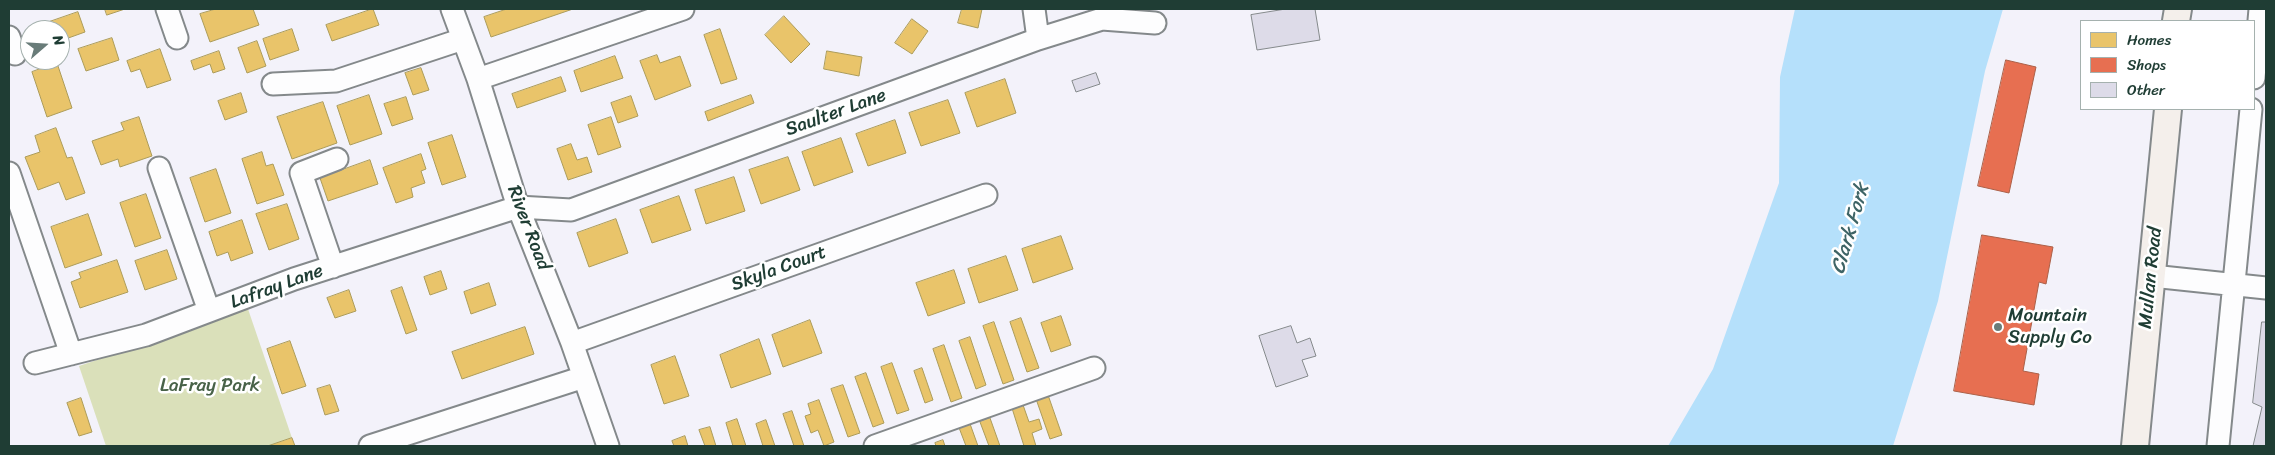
<!DOCTYPE html>
<style>
body{margin:0}
#map{position:relative;width:2275px;height:455px;overflow:hidden;background:#f3f2fa;font-family:Sriracha,sans-serif}
canvas{display:block}
.frame{position:absolute;inset:0;border:10px solid #1f3d34;pointer-events:none}
.legend{position:absolute;left:2080px;top:20px;width:175px;height:90px;box-sizing:border-box;background:#fff;border:1px solid #a5b1ae;margin:0;padding:6px 9px;list-style:none;font-size:15px;color:#1f3d34}
.legend li{display:flex;align-items:center;gap:10px;height:25px}
.legend b{width:25px;border:1px solid #a5b1ae}
.north{position:absolute;left:20px;top:20px;width:50px;height:50px;box-sizing:border-box;background:#fff;border:1px solid #a5b1ae;border-radius:50%;rotate:71deg;font-size:14px;font-weight:700;line-height:20px;text-align:center;color:#1f3d34}
.north::after{content:'';display:block;margin:auto;width:18px;height:22px;background:#697c79;clip-path:polygon(50% 0,100% 100%,50% 72%,0 100%)}
</style>
<div id="map">
<canvas width="2275" height="455"></canvas>
<div class="frame"></div>
<ul class="legend">
<li><b style="height:14px;background:#e9c46a"></b>Homes</li>
<li><b style="height:14px;background:#e76f51"></b>Shops</li>
<li><b style="height:14px;background:#dddbe8"></b>Other</li>
</ul>
<div class="north">N</div>
</div>
<script>
const ctx = document.querySelector('canvas').getContext('2d');
ctx.lineJoin = 'round';
function fillPath(path, color) {
  ctx.fillStyle = color;
  ctx.fill(path, 'evenodd');
}
function trace(path, color, width, dash) {
  ctx.strokeStyle = color;
  ctx.lineWidth = width;
  ctx.lineCap = dash ? 'butt' : 'round';
  ctx.setLineDash(dash || []);
  ctx.stroke(path);
}
function drawText(font, color, halo, rows, align = 'center') {
  ctx.font = font + ' Sriracha,sans-serif';
  ctx.lineWidth = 5;
  ctx.setLineDash([]);
  ctx.textBaseline = 'middle';
  ctx.strokeStyle = halo;
  ctx.fillStyle = color;
  for (const [text, x, y, turn = 0] of rows) {
    ctx.save();
    ctx.translate(x, y);
    ctx.rotate((+turn || 0) * Math.PI / 180);
    ctx.textAlign = isNaN(turn) ? turn : align;
    if (halo) ctx.strokeText(text, 0, 0);
    ctx.fillText(text, 0, 0);
    ctx.restore();
  }
}
fillPath(new Path2D(`
 M248 309 292 438 269 446H106L79 366Z`), '#dae0ba');
fillPath(new Path2D(`
 M1795 9H2003L1985 71 1938 301 1893 446H1668L1713 369 1779 183 1780 77Z`), '#b5e0fb');
const homes = new Path2D(`
 M105 9H125L107 15Z
 M216 9H253L259 25 210 42 200 14Z
 M373 9 379 25 332 41 326 25Z
 M507 9H573L491 37 484 17Z
 M962 9H982L978 28 958 23Z
 M78 12 85 32 60 41V30H33L32 28Z
 M784 16 810 44 791 63 765 35Z
 M912 19 928 31 912 54 895 43Z
 M292 29 299 50 270 60 263 39Z
 M720 29 737 79 721 84 704 35Z
 M112 38 119 60 86 71 78 49Z
 M257 41 266 66 247 73 238 48Z
 M160 49 171 80 147 88 140 69 131 72 127 61Z
 M219 51 225 69 213 73 210 64 194 70 191 61Z
 M827 51 862 57 859 76 824 69Z
 M657 55 660 63 680 56 691 86 655 100 640 61Z
 M615 56 623 78 581 92 574 71Z
 M57 63 72 108 47 117 32 72Z
 M421 68 429 90 413 95 405 73Z
 M561 77 566 91 517 108 512 94Z
 M1005 79 1016 113 977 127 965 93Z
 M241 93 247 112 225 120 218 101Z
 M369 95 382 134 350 145 337 106Z
 M751 95 754 103 708 121 705 112Z
 M631 96 638 116 618 123 611 103Z
 M406 97 413 119 392 126 384 104Z
 M948 100 960 133 921 146 909 113Z
 M323 102 337 143 292 159 277 117Z
 M139 117 152 156 120 167 118 159 101 165 92 141 124 130 121 123Z
 M611 117 621 147 598 155 588 125Z
 M895 120 906 153 868 166 856 134Z
 M56 128 67 158 72 157 85 193 66 200 59 182 38 190 25 157 40 152 35 136Z
 M452 135 466 177 442 185 428 143Z
 M841 138 853 172 814 186 802 152Z
 M571 144 577 160 587 157 592 172 568 180 557 149Z
 M262 152 266 166 273 164 284 195 257 204 242 159Z
 M421 154 426 169 421 171 425 183 411 188 413 197 396 203 383 168Z
 M788 157 800 190 761 204 749 170Z
 M370 160 378 184 328 201 320 178Z
 M216 169 231 213 205 222 190 178Z
 M734 177 745 211 706 224 695 190Z
 M146 194 161 238 135 247 120 203Z
 M679 196 691 230 652 243 640 210Z
 M287 204 299 239 269 250 256 214Z
 M88 214 102 255 65 268 51 227Z
 M616 219 628 253 589 267 577 233Z
 M242 220 253 253 231 261 228 252 217 256 209 232Z
 M1061 236 1073 269 1033 283 1022 249Z
 M167 250 177 279 145 290 135 261Z
 M1006 256 1018 290 979 303 968 269Z
 M117 260 128 292 80 308 71 282 81 278 79 273Z
 M954 270 965 303 928 316 916 283Z
 M441 271 447 289 430 295 424 277Z
 M489 283 496 305 471 314 464 292Z
 M402 287 417 330 406 334 391 291Z
 M349 290 356 311 335 318 327 298Z
 M1061 316 1071 345 1051 352 1041 323Z
 M1021 318 1039 368 1027 372 1010 322Z
 M810 320 822 353 783 367 772 335Z
 M994 322 1014 380 1003 384 983 326Z
 M525 327 534 354 462 379 452 352Z
 M970 337 986 385 976 389 959 341Z
 M759 339 771 374 731 388 720 355Z
 M290 341 306 386 282 394 267 349Z
 M944 345 962 398 951 402 933 349Z
 M675 356 689 396 664 404 651 365Z
 M892 363 909 410 897 414 881 367Z
 M922 368 933 400 925 403 914 371Z
 M866 373 884 423 873 427 855 377Z
 M330 385 339 411 325 415 317 389Z
 M843 385 860 433 848 437 831 389Z
 M1047 392 1062 435 1050 439 1035 396Z
 M81 398 92 432 79 436 67 403Z
 M819 400 834 442 824 446 818 430 811 433 805 416 811 414 808 404Z
 M1022 402 1029 422 1039 419 1042 429 1032 433 1036 446H1024L1011 405Z
 M792 411 804 446H794L783 414Z
 M990 418 1000 446H989L980 422Z
 M737 419 746 446H733L726 423Z
 M766 420 775 446H763L756 424Z
 M969 421 978 446H966L958 425Z
 M710 427 716 446H705L699 430Z
 M685 436 688 446H674L672 441Z
 M292 438 295 446H268Z
 M943 440 945 446H936L935 443Z`);
fillPath(homes, '#e9c46a');
trace(homes, '#ac9c5a', 1);
const shops = new Path2D(`
 M2006 60 2036 67 2009 193 1978 186Z
 M1982 235 2053 247 2046 284 2039 282 2023 371 2039 374 2034 405 1954 391Z`);
fillPath(shops, '#e76f51');
trace(shops, '#ab6048', 1);
const building = new Path2D(`
 M1286 9H1315L1320 40 1257 50 1251 15Z
 M1096 73 1100 84 1076 92 1072 81Z
 M2262 322H2266V446H2253L2262 407 2253 403Z
 M1291 326 1297 343 1310 338 1316 356 1302 360 1308 376 1276 387 1259 336Z`);
fillPath(building, '#dddbe8');
trace(building, '#84898b', 1);
const minor = new Path2D(`
 M167 9 177 38
 M452 9 478 79 518 207 572 343 608 446
 M1034 9 1038 39
 M9 37 15 54
 M2254 78 2260 9
 M478 79 683 9
 M273 84 336 81 463 39
 M159 168 209 311
 M9 173 71 354
 M333 267 301 173 337 159
 M2152 276 2266 288
 M572 343 986 195
 M35 363 146 335 294 279 518 207 571 210 1038 39 1102 19 1155 23
 M370 446 584 377
 M875 446 1094 368
 M2218 446 2251 109`);
const major = new Path2D(`
 M2176 21 2178 9
 M2135 446 2168 109`);
trace(minor, '#84898b', 25);
trace(major, '#84898b', 30);
trace(minor, '#fdfdfe', 21);
trace(major, '#f4efeb', 26);
for (const [x, y, r, color] of [
 [1998,327,5,"#697c79"]
]) {
  const dot = new Path2D();
  dot.arc(x, y, r, 0, 2 * Math.PI);
  ctx.fillStyle = color;
  ctx.fill(dot);
  trace(dot, '#fff', 2);
}
drawText('19px', '#1f3d34', '#fff', [
 ["Saulter Lane",836,113,-20],
 ["River Road",528,228,69],
 ["Skyla Court",779,269,-20],
 ["Mullan Road",2151,278,-84],
 ["Lafray Lane",277,287,-20]
]);
drawText('19px', '#1f3d34', '#fff', [
 ["Mountain",2008,316],
 ["Supply Co",2008,338]
], 'left');
drawText('19px', '#486248', '#fff', [
 ["LaFray Park",210,386]
]);
drawText('italic 20px', '#3e6466', '#fff', [
 ["Clark Fork",1851,229,-74]
]);
</script>
